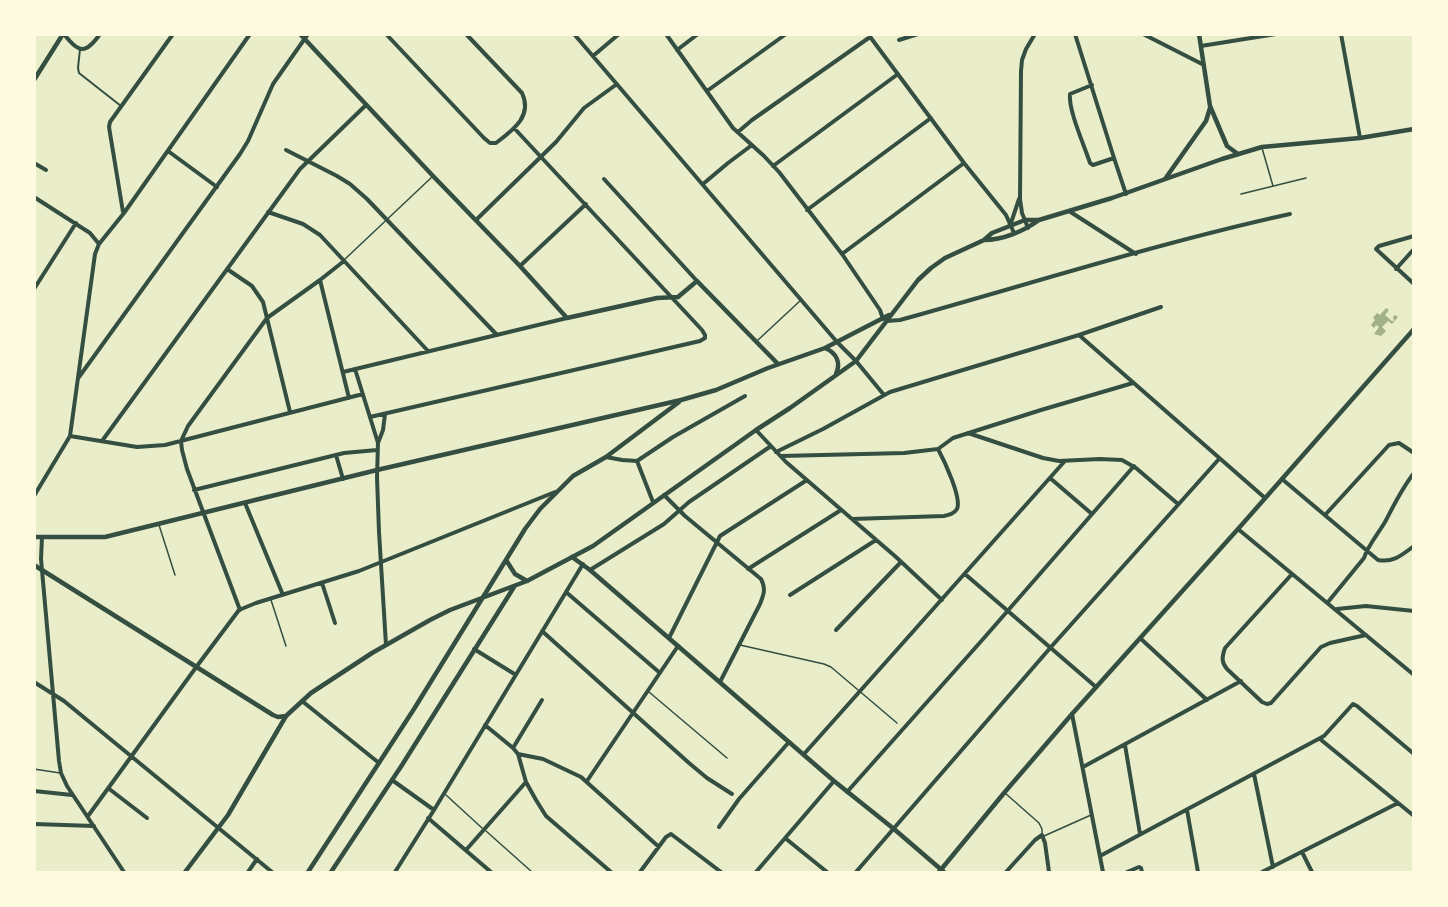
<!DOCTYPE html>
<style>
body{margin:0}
#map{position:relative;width:1448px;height:907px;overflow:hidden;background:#e9edc9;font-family:Inter,sans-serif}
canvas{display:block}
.frame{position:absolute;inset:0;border:36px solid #fefae0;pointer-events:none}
</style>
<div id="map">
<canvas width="1448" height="907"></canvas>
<div class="frame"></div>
</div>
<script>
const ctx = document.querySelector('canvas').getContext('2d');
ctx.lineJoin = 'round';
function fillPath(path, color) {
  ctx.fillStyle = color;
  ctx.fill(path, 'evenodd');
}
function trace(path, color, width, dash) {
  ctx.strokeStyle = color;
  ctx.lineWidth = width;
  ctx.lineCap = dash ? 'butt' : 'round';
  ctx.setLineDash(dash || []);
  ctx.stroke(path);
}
fillPath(new Path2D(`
 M1386 308 1389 310 1385 315 1392 321H1394L1393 317 1395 315 1398 317 1392 324 1388 321 1382 327 1386 331 1381 336 1374 334 1379 327 1376 325 1374 328 1371 325 1375 320 1373 318 1377 313 1380 315Z`), '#a3b18a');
trace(new Path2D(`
 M1262 148 1273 186
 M1241 194 1306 178
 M344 260 432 177
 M758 340 801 300
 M159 525 175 575
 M271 600 286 646
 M740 645 824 664 831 667 897 723
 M649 692 727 758
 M34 769 60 773
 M1005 793 1039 823 1042 829V834
 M446 795 482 828
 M486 831 532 872
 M1044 836 1091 815`), '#344e41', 1.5);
trace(new Path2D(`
 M80 49 78 68 79 73 121 106`), '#344e41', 2);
trace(new Path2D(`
 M64 34C79 54 86 54 100 34
 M386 34 484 138 490 143H496C513 130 533 116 522 93L466 34
 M574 34 837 342 856 361 884 395
 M666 34 733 128 764 156 779 172 842 254 880 310 883 319
 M868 34 964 163 1006 215 1014 233
 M1075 34 1114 158 1126 194
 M1143 34 1204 65
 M1341 34 1360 138
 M899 40 918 34
 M1201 46 1276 34
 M677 50 698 34
 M593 56 619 34
 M1092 85 1070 94C1068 110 1085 147 1090 163L1093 165 1114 158
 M707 91 786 34
 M738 132 752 120 870 37
 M286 150 337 176 350 184 367 199 497 335
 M168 151 217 187
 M34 163 46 170
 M773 166 898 74
 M604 179 697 281
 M703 184 728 163 752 145
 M34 197 90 233 99 244
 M807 210 931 118
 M1069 211 1136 254
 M123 212 109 127 110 122 173 34
 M268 212 303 224 320 235 428 351
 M476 220 556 142 584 108 617 84
 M1010 226 1019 199
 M1028 228 1022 213 1020 199 1021 71 1022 60 1026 49 1035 34
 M1414 236 1379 246 1376 249 1414 284
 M842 254 964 163
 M520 266 586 204
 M227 269 252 286 263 302 290 412
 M1396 269 1414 249
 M320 280 349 398
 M34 289 76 223
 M887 321 900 320C1030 284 1158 243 1290 214
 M1079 335 1265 498
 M355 369 378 443 377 477 379 532 386 645
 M343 372 567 318
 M79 377 240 154 248 141 273 84 308 34
 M370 417 700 341 705 338V335L702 330 514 128
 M756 430 786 462 896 557 942 600
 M968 433 1043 458 1059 461 1100 459 1122 460 1136 468 1178 504
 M70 436 137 447 165 445 363 394
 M102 441 300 169 366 105
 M378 443 383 430 385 414
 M776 452 823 429 890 392 1079 335 1161 307
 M336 455 343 479
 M781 456 904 453 938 449 953 438 1041 410 1133 383
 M606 457 622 460 637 461
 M637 461 673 437 745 396
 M637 461 653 502
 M1050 478 1092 514
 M1282 479 1378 560C1393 563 1402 555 1414 546
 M194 490 344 453 377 450
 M664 495 685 516 761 579C766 589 764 594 760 604L720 682
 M34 496 70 436 95 254 99 244 124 213 250 34
 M245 503 283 595
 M1325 515 1389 445 1399 443 1414 453
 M852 519 944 516C949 515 954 514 957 509 962 498 944 460 938 449
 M1238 529 1414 675
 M42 537 41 559 59 761 61 773 67 786 124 872
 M748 569 841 510
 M590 570 664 524 689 502 771 446
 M965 574 1096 687
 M1292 574 1225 648C1222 657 1221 662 1227 669L1262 702 1267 704 1271 703 1321 647 1330 643 1366 635
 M322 583 335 623
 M566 592 660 673
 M790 595 876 540
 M1328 602 1364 558C1368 545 1378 534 1385 522 1394 505 1402 488 1414 473
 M1337 609 1366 606 1414 611
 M240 610 187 469 182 450 181 441 188 426 267 318 320 280 344 261
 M836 630 901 562
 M542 631 689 763 707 778 732 794
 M669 638 720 536 807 480
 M1140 638 1207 700
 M474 649 516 675
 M34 682 64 701 272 872
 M302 701 379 763
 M1072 714 1103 872
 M485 725 513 748 518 754 526 782 536 800 546 816 611 872
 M1320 739 1414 816
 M1125 745 1140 834
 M513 748 542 700
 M518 754 543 759 581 777 659 847
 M804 754 1064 462
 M1083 767 1241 681
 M1254 774 1273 867
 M392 780 434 810
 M587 781 678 646
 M108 788 147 818
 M34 791 72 795
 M847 792 984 638 1134 466
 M1187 810 1198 872
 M88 816 197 666 239 610 256 603 359 571 555 492
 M428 818 491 872
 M34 824 94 826
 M719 827 739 799 789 742
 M785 838 827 872
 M466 850 526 782
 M1302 852 1312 872
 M1100 856 1324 736 1353 704 1357 706 1414 754
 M248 872 257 859
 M395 872 434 810 583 564
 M640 872 666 837 671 834 721 872
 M756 872 834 781
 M856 872 1051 647 1219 459
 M1006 872 1035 840 1042 835 1045 843 1049 872
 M1127 872 1139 867 1141 868 1142 872
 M1262 872 1398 803`), '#344e41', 4);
trace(new Path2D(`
 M300 34 433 176 520 266 567 318 657 298 678 297 697 281 778 364
 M34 80 63 34
 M185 872 228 815 286 716`), '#344e41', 4.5);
trace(new Path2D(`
 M1199 34 1210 106 1227 146 1238 154
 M1165 179 1206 121 1210 108
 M984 240C1003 240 1024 231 1039 220
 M825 348C837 353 841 363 836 374
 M34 537H105L377 470 681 400 716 390 768 368 825 348 889 315
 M572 557 590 570 834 781 894 829 944 872
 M506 560 515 574 527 581
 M34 565 273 715 278 717 286 716 311 693 372 653 430 620 450 610 527 581 593 546 756 430 790 408 856 361 918 280 931 268 945 258 984 240 992 233 1025 220H1039L1112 198 1222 159 1262 147 1360 138 1414 129
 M308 872 414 709 525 529 540 509 573 476 606 457 679 402
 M331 872 402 765 514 587
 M939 872 1004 793 1072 714 1238 529 1414 329`), '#344e41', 4.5);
</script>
